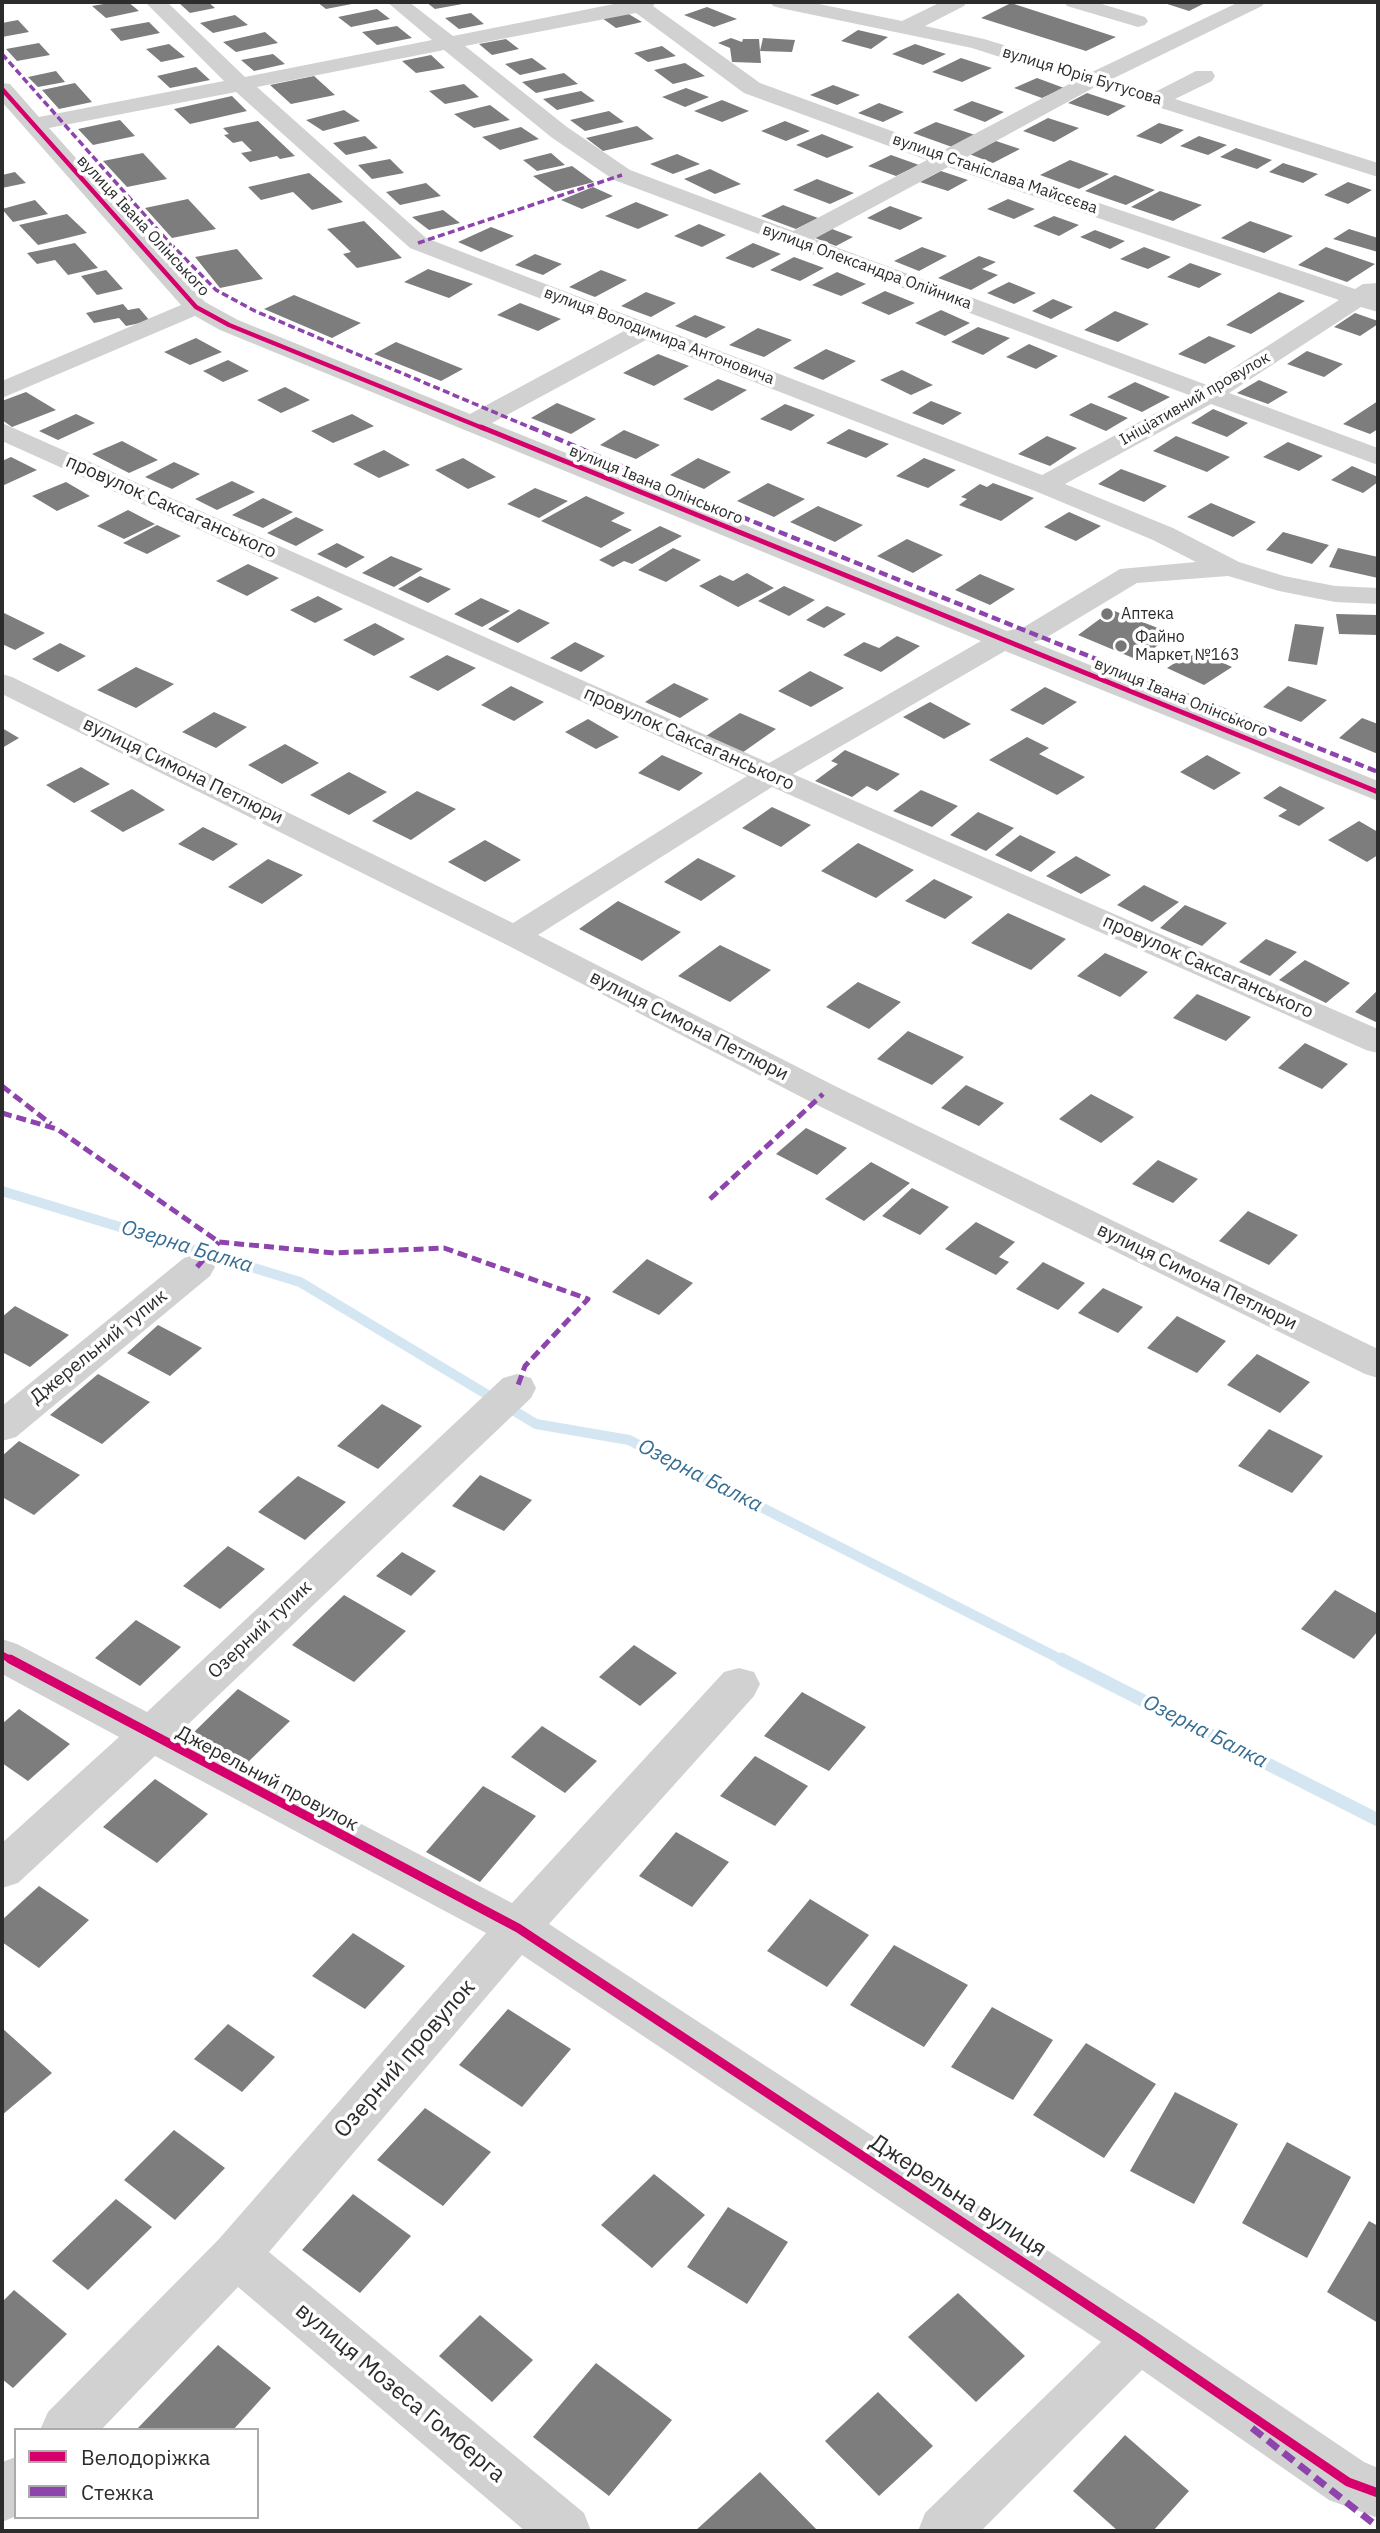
<!DOCTYPE html>
<meta charset="utf-8">
<style>
body{margin:0}
#map{position:relative;width:1380px;height:2533px;overflow:hidden;background:#fff;font-family:"IBM Plex Sans",sans-serif}
canvas{display:block}
.frame{position:absolute;inset:0;border:4px solid #2c2c2c;pointer-events:none}
.legend{position:absolute;left:14px;top:2428px;width:245px;height:91px;box-sizing:border-box;background:#fff;border:2px solid #ababab;margin:0;padding:9px 12px;list-style:none;font-size:21px;color:#2c2c2c}
.legend li{display:flex;align-items:center;gap:14px;height:35px}
.legend b{width:35px;border:2px solid #ababab}
</style>
<div id="map">
<canvas width="1380" height="2533"></canvas>
<div class="frame"></div>
<ul class="legend">
<li><b style="height:9px;background:#d6006c"></b>Велодоріжка</li>
<li><b style="height:9px;background:#8e44ad"></b>Стежка</li>
</ul>
</div>
<script>
const ctx = document.querySelector('canvas').getContext('2d');
ctx.lineJoin = 'round';
function trace(path, color, width, dash) {
  ctx.strokeStyle = color;
  ctx.lineWidth = width;
  ctx.lineCap = dash ? 'butt' : 'round';
  ctx.setLineDash(dash || []);
  ctx.stroke(path);
}
function fillPath(path, color) {
  ctx.fillStyle = color;
  ctx.fill(path, 'evenodd');
}
function drawText(font, color, halo, rows, align = 'center') {
  ctx.font = font + ' "IBM Plex Sans",sans-serif';
  ctx.lineWidth = 7;
  ctx.setLineDash([]);
  ctx.textBaseline = 'middle';
  ctx.strokeStyle = halo;
  ctx.fillStyle = color;
  for (const [text, x, y, turn = 0] of rows) {
    ctx.save();
    ctx.translate(x, y);
    ctx.rotate((+turn || 0) * Math.PI / 180);
    ctx.textAlign = isNaN(turn) ? turn : align;
    if (halo) ctx.strokeText(text, 0, 0);
    ctx.fillText(text, 0, 0);
    ctx.restore();
  }
}
trace(new Path2D(`
 M2 1191 300 1282 536 1424 629 1440 1064 1661`), '#d4e6f2', 10);
trace(new Path2D(`
 M1061 1659 1378 1820`), '#d4e6f2', 13);
fillPath(new Path2D(`
 M115 2H128L139 11 106 18 92 6Z
 M186 2H208L215 8 190 13 179 3Z
 M317 2H356L357 3 326 9Z
 M426 2H467L468 3 435 9Z
 M1161 2H1207L1189 11Z
 M1011 3 1116 37 1086 51 981 18Z
 M707 7 737 19 714 27 684 15Z
 M377 9 390 19 351 27 338 17Z
 M471 13 484 24 459 29 445 18Z
 M627 13 642 22 616 28 602 18Z
 M235 15 248 25 213 33 200 23Z
 M18 20 29 32 2 37V23Z
 M149 22 160 33 121 41 110 29Z
 M397 26 412 38 377 45 362 32Z
 M858 30 888 37 871 49 841 41Z
 M265 32 278 43 236 52 223 42Z
 M731 38 742 42 743 39H759L761 63 732 62 730 48 718 43Z
 M763 38 795 40 792 52 760 51Z
 M506 39 519 49 492 55 479 44Z
 M39 43 50 55 17 61 6 49Z
 M169 44 185 57 161 62 146 49Z
 M915 44 946 54 923 65 892 54Z
 M662 46 676 56 648 62 634 53Z
 M273 54 285 64 254 71 241 60Z
 M431 55 445 68 416 73 402 61Z
 M532 58 547 69 520 75 505 64Z
 M961 58 992 68 962 82 932 72Z
 M685 63 705 76 673 84 654 70Z
 M196 67 210 80 170 88 157 76Z
 M56 71 65 82 38 87 28 77Z
 M564 73 578 84 536 93 522 82Z
 M314 76 335 95 291 104 270 85Z
 M1037 78 1064 88 1042 98 1014 88Z
 M75 83 92 102 59 109 42 90Z
 M464 84 479 97 445 104 429 91Z
 M833 85 860 95 837 105 810 95Z
 M686 88 709 97 685 107 662 97Z
 M581 91 595 101 557 110 543 99Z
 M1087 93 1126 106 1108 116 1068 103Z
 M232 96 247 111 190 124 174 109Z
 M722 100 749 111 722 122 694 111Z
 M972 101 1004 112 985 122 953 110Z
 M879 103 904 112 883 122 858 113Z
 M490 105 510 120 474 128 454 114Z
 M344 110 360 121 323 131 306 120Z
 M609 111 624 122 585 131 570 120Z
 M1048 118 1079 128 1054 142 1023 131Z
 M120 120 135 136 93 145 78 129Z
 M258 121 295 156 280 159 277 156 250 162 241 153 252 151 242 141 233 143 224 135 229 134 223 128Z
 M785 121 810 131 786 141 761 131Z
 M936 122 975 135 952 147 913 133Z
 M1159 123 1184 130 1161 144 1136 136Z
 M637 126 654 139 603 151 586 138Z
 M521 127 539 139 500 150 482 137Z
 M822 134 854 147 827 158 796 145Z
 M365 136 378 148 346 155 333 143Z
 M1199 136 1227 145 1208 155 1180 146Z
 M996 141 1020 149 993 163 969 154Z
 M1236 148 1272 160 1257 169 1220 157Z
 M143 153 167 179 127 187 103 161Z
 M551 153 565 165 537 171 523 160Z
 M677 154 700 164 673 174 650 164Z
 M891 155 919 165 896 176 868 166Z
 M390 159 404 173 372 179 358 165Z
 M1070 160 1109 174 1079 189 1040 175Z
 M1283 163 1318 174 1303 183 1269 172Z
 M572 166 594 182 555 192 533 176Z
 M710 169 741 184 715 194 684 179Z
 M941 171 968 180 948 191 920 182Z
 M15 172 26 183 2 188V175Z
 M309 173 343 202 312 210 293 192 261 200 248 187Z
 M1115 175 1155 190 1126 205 1085 191Z
 M817 179 854 193 830 204 793 190Z
 M1348 182 1372 190 1348 204 1324 195Z
 M426 183 441 196 400 205 386 192Z
 M593 187 613 196 582 209 561 200Z
 M1160 191 1202 205 1173 221 1131 207Z
 M188 199 216 229 172 238 145 208Z
 M1008 199 1035 209 1014 219 987 209Z
 M35 200 48 214 13 222 2 209Z
 M636 202 669 215 638 229 605 216Z
 M783 205 818 218 796 229 761 216Z
 M890 206 923 218 900 230 867 218Z
 M443 210 460 223 429 230 412 217Z
 M67 214 87 233 38 245 19 225Z
 M1054 216 1079 225 1059 236 1033 226Z
 M364 221 402 258 357 268 343 254 351 252 327 229Z
 M1250 221 1293 236 1264 253 1221 238Z
 M699 224 726 235 702 247 674 236Z
 M491 227 514 236 481 252 458 242Z
 M832 229 853 237 836 246 815 238Z
 M1349 229 1378 238V252L1333 239Z
 M1095 230 1125 241 1110 249 1080 237Z
 M75 243 98 268 68 275 55 260 37 264 27 253Z
 M753 243 781 254 753 268 725 258Z
 M922 247 947 256 919 271 894 261Z
 M1144 247 1171 257 1148 269 1120 259Z
 M1326 247 1375 264 1347 282 1298 265Z
 M237 249 263 279 220 288 195 257Z
 M535 254 562 264 543 275 515 265Z
 M979 256 996 262 982 269 998 275 971 290 938 278Z
 M794 257 824 268 800 281 770 270Z
 M1190 263 1222 274 1199 288 1167 277Z
 M428 269 473 284 449 298 404 282Z
 M106 270 123 289 97 295 81 276Z
 M601 270 627 280 595 297 569 287Z
 M837 272 866 284 841 296 812 285Z
 M1009 282 1036 293 1014 304 987 293Z
 M885 291 915 303 889 315 861 303Z
 M646 292 676 303 651 317 621 306Z
 M1279 292 1305 301 1251 334 1226 325Z
 M294 295 361 323 332 338 264 309Z
 M1053 299 1073 307 1051 319 1032 311Z
 M520 303 561 319 538 331 497 315Z
 M123 304 128 310 139 308 150 321 126 326 119 318 94 323 86 313Z
 M941 310 970 323 945 336 915 323Z
 M1115 311 1149 324 1118 342 1084 330Z
 M1355 313 1378 321V324L1360 336 1334 327Z
 M695 315 726 327 706 338 675 326Z
 M978 327 1010 338 983 355 951 342Z
 M758 328 792 340 764 357 729 345Z
 M1209 336 1236 346 1205 364 1178 354Z
 M196 338 222 352 190 365 164 352Z
 M396 342 463 369 441 381 374 354Z
 M1029 344 1058 356 1036 369 1006 357Z
 M826 349 856 361 823 380 793 368Z
 M1307 351 1343 364 1324 377 1287 364Z
 M658 354 689 366 654 386 623 373Z
 M228 360 249 371 223 382 203 371Z
 M902 370 933 385 911 395 880 380Z
 M718 379 747 390 712 411 683 399Z
 M1259 380 1288 392 1268 404 1237 393Z
 M1135 382 1170 397 1142 412 1107 397Z
 M285 387 310 400 281 413 257 400Z
 M26 392 56 410 12 427 2 420V401Z
 M931 401 962 413 943 425 912 413Z
 M1378 401V429L1370 434 1343 424Z
 M557 403 596 419 571 434 531 418Z
 M1091 403 1128 418 1106 431 1069 415Z
 M785 404 815 415 791 431 760 419Z
 M1213 409 1248 423 1227 437 1191 423Z
 M76 414 95 423 58 440 39 431Z
 M352 414 374 426 333 443 311 431Z
 M849 429 889 444 866 458 826 443Z
 M624 430 660 445 636 459 600 445Z
 M1047 436 1077 448 1050 466 1018 454Z
 M1176 436 1230 457 1207 472 1153 451Z
 M122 441 158 460 129 473 92 454Z
 M1288 442 1323 456 1299 471 1263 457Z
 M384 450 410 465 379 478 353 464Z
 M11 457 37 470 2 486V461Z
 M463 458 496 477 468 489 435 470Z
 M698 458 731 472 704 489 670 475Z
 M924 458 956 470 928 488 896 476Z
 M174 462 200 474 172 489 145 477Z
 M1352 466 1378 477V482L1363 493 1331 480Z
 M1121 469 1167 486 1144 502 1098 484Z
 M232 481 255 492 217 510 195 499Z
 M66 482 90 496 57 511 32 496Z
 M768 483 805 499 774 517 737 501Z
 M993 483 1034 498 1001 521 959 505 967 499 961 497 980 484 987 487Z
 M535 488 568 501 539 518 507 504Z
 M586 496 625 513 611 521 632 530 601 548 541 521Z
 M263 498 293 512 263 528 232 515Z
 M1211 503 1256 522 1233 537 1187 517Z
 M818 506 863 525 835 542 790 522Z
 M128 510 155 524 124 539 97 526Z
 M1069 512 1101 526 1076 541 1044 527Z
 M296 517 324 530 296 546 267 533Z
 M157 525 181 536 147 554 123 543Z
 M660 526 682 536 632 564 624 561 613 567 599 560Z
 M1283 532 1329 545 1312 564 1266 550Z
 M907 539 943 555 913 573 877 556Z
 M337 543 365 557 346 568 317 554Z
 M673 548 701 560 666 582 638 570Z
 M1338 548 1378 557V578L1329 567Z
 M391 556 423 569 394 587 362 573Z
 M248 564 279 578 247 596 216 581Z
 M747 573 774 588 738 607 699 586 720 575 733 581Z
 M980 574 1015 589 990 605 955 590Z
 M420 576 451 589 428 603 398 589Z
 M784 586 815 600 789 616 758 601Z
 M318 596 343 609 315 623 290 610Z
 M481 598 510 611 482 627 454 614Z
 M827 606 846 614 824 628 806 620Z
 M519 609 550 623 518 643 488 629Z
 M1112 610 1173 634 1138 660 1078 635Z
 M2 612 45 633 15 650 2 644Z
 M1336 614 1378 615V635L1339 634Z
 M375 623 405 639 374 656 343 640Z
 M1295 624 1324 627 1317 665 1288 661Z
 M897 636 920 646 881 672 843 655 864 642 879 648Z
 M575 642 605 656 581 672 550 658Z
 M60 643 86 656 58 672 32 659Z
 M1195 650 1232 667 1204 685 1167 668Z
 M447 655 476 668 438 691 409 677Z
 M136 667 174 684 136 708 97 690Z
 M810 671 844 688 811 707 778 691Z
 M674 683 709 699 680 718 645 702Z
 M511 686 544 702 514 721 481 705Z
 M1288 686 1327 700 1301 722 1263 707Z
 M1045 687 1077 702 1043 725 1010 710Z
 M930 702 971 724 944 739 903 717Z
 M214 712 247 727 216 748 182 732Z
 M740 713 776 729 739 755 703 738Z
 M1362 718 1378 724V754L1339 738Z
 M588 719 619 737 596 749 565 732Z
 M2 728 19 738 2 748Z
 M1027 737 1049 748 1039 754 1085 777 1057 795 989 760Z
 M285 744 319 763 282 784 248 765Z
 M845 750 900 774 877 791 867 786 852 797 815 781 838 764 831 761Z
 M662 755 703 773 679 791 638 773Z
 M1207 755 1241 773 1214 790 1180 772Z
 M81 767 110 784 74 803 46 785Z
 M349 772 387 792 349 815 310 795Z
 M1280 786 1325 808 1299 826 1278 816 1287 810 1263 798Z
 M132 789 165 810 123 832 90 811Z
 M921 790 958 806 932 827 893 811Z
 M417 791 456 809 411 840 372 821Z
 M772 807 811 825 781 847 742 828Z
 M978 812 1014 828 986 851 950 835Z
 M1359 821 1378 832V855L1367 862 1328 840Z
 M203 827 238 844 213 861 178 844Z
 M1020 835 1056 852 1031 872 995 855Z
 M485 840 521 860 485 882 448 862Z
 M858 843 914 870 876 898 821 871Z
 M1076 856 1111 875 1081 894 1046 876Z
 M698 858 736 876 701 901 664 882Z
 M268 859 303 875 262 904 228 887Z
 M934 879 973 897 945 919 905 901Z
 M1144 885 1179 902 1152 922 1117 905Z
 M618 901 681 932 642 961 579 929Z
 M1185 905 1227 923 1202 946 1160 928Z
 M1008 913 1066 939 1031 970 971 943Z
 M1266 939 1297 952 1270 976 1239 962Z
 M720 945 771 970 730 1002 678 976Z
 M1105 953 1148 972 1120 997 1077 976Z
 M1305 960 1350 983 1326 1003 1279 980Z
 M858 982 901 1002 869 1029 826 1007Z
 M1378 990V1023L1355 1012Z
 M1197 994 1251 1017 1226 1041 1173 1018Z
 M908 1031 964 1057 932 1085 877 1059Z
 M1305 1043 1348 1064 1322 1089 1278 1068Z
 M966 1085 1004 1103 979 1126 941 1108Z
 M1091 1094 1134 1117 1101 1143 1059 1119Z
 M806 1128 847 1148 817 1175 776 1154Z
 M1158 1160 1198 1179 1173 1203 1132 1184Z
 M871 1162 910 1183 864 1221 825 1199Z
 M912 1188 949 1207 920 1235 882 1216Z
 M1248 1211 1298 1235 1269 1265 1219 1241Z
 M976 1222 1015 1242 999 1257 1009 1262 996 1275 945 1249Z
 M647 1259 693 1283 659 1315 612 1292Z
 M1043 1262 1085 1283 1058 1310 1016 1289Z
 M1103 1288 1143 1307 1118 1333 1078 1313Z
 M15 1306 69 1335 30 1367 2 1352V1317Z
 M1177 1316 1226 1341 1197 1373 1147 1348Z
 M158 1325 202 1348 170 1376 127 1353Z
 M1257 1354 1310 1382 1280 1413 1227 1385Z
 M98 1374 150 1402 102 1444 50 1415Z
 M382 1404 422 1426 378 1469 337 1446Z
 M1269 1429 1323 1456 1292 1493 1238 1466Z
 M19 1441 80 1475 34 1515 2 1497V1456Z
 M480 1475 532 1500 504 1531 452 1506Z
 M298 1476 346 1502 305 1540 258 1512Z
 M228 1546 265 1569 220 1609 183 1586Z
 M402 1552 436 1571 411 1596 376 1576Z
 M1335 1590 1378 1614V1631L1354 1659 1301 1629Z
 M344 1595 406 1631 354 1682 292 1645Z
 M136 1620 181 1647 140 1686 95 1658Z
 M634 1645 677 1673 640 1706 599 1677Z
 M238 1689 290 1721 244 1766 192 1734Z
 M802 1692 866 1727 829 1771 764 1736Z
 M19 1709 70 1744 28 1781 2 1763V1724Z
 M542 1726 597 1761 565 1793 511 1757Z
 M755 1756 808 1786 775 1826 720 1796Z
 M155 1779 208 1814 157 1863 103 1827Z
 M483 1786 536 1816 480 1882 426 1852Z
 M676 1832 729 1862 692 1907 639 1876Z
 M39 1886 89 1920 39 1968 2 1942V1920Z
 M810 1899 869 1935 827 1987 767 1951Z
 M353 1933 405 1966 365 2009 312 1976Z
 M894 1945 968 1985 924 2047 850 2005Z
 M992 2007 1053 2040 1013 2100 951 2067Z
 M508 2009 571 2049 522 2107 459 2065Z
 M228 2024 275 2057 242 2092 194 2059Z
 M2 2028 52 2073 2 2115Z
 M1086 2043 1156 2084 1104 2158 1033 2115Z
 M1175 2092 1238 2124 1194 2204 1130 2171Z
 M425 2108 491 2152 443 2206 377 2160Z
 M174 2130 225 2168 175 2220 124 2180Z
 M1287 2142 1351 2177 1307 2258 1242 2223Z
 M654 2174 705 2215 652 2268 601 2225Z
 M353 2194 411 2236 360 2293 302 2250Z
 M116 2199 152 2227 88 2290 52 2261Z
 M728 2207 788 2242 747 2304 687 2267Z
 M1369 2221 1378 2226V2323L1327 2292Z
 M14 2290 67 2334 13 2388 2 2379V2302Z
 M958 2293 1025 2356 976 2402 908 2337Z
 M480 2315 533 2360 492 2402 439 2356Z
 M218 2345 271 2388 233 2430H136Z
 M596 2363 672 2420 609 2496 533 2437Z
 M878 2392 933 2446 879 2496 825 2441Z
 M1125 2435 1189 2491 1153 2531H1118L1073 2491Z
 M760 2472 818 2531H695Z`), '#7d7d7d');
fillPath(new Path2D(`
 M145 2H167L245 77 432 40 387 2H409L453 36 624 2H656L653 6 760 83 944 150 1075 81 972 48 780 8 773 6 770 2H809L902 21 941 2H967L964 6 925 26 984 39 1092 72 1239 2H1265L1262 6 1112 79 1155 92 1196 71H1212L1215 76 1212 81 1175 99 1378 163V177L1095 87 965 158 1355 289 1363 284 1378 283V312L1361 307 1229 393 1378 448V465L1211 404 1065 484 1173 528 1239 562 1284 576 1335 586 1378 588V604L1335 602 1279 591 1228 576 1137 583 1044 639 1033 642 1378 781V801L1005 651 793 774 1378 1029V1053L1366 1050 772 787 538 935 835 1086 1378 1349V1378L1365 1374 811 1102 503 943 2 694V674L12 677 513 923 747 776 2 441V423L769 763 981 641 220 330 195 316 2 398V381L181 305 2 102V83L10 84 39 117 224 81ZM636 13 744 93 927 160 793 231 630 170 567 127 465 46ZM444 50 551 137 614 180 1189 395 1042 475 426 238 257 87ZM236 92 410 248 624 331 470 414 238 320 205 302 49 128ZM948 167 1339 300 1207 385 814 239ZM646 340 1035 491 1153 540 1196 562 1120 569 1024 627 1007 631 492 423Z
 M1064 2H1095L1145 17 1148 21 1145 25 1138 27 1067 6Z
 M197 1254 210 1258 215 1267 210 1276 16 1437 2 1441V1406L184 1258Z
 M517 1374 531 1378 536 1388 531 1398 182 1730 512 1903 724 1672 739 1668 754 1672 760 1684 754 1696 549 1924 1157 2322 1364 2462 1378 2468V2518L1329 2500 1142 2370 981 2531H918L925 2513 1101 2342 522 1955 269 2252 584 2513 591 2531H525L238 2287 101 2430H40L48 2412 219 2239 486 1933 155 1756 18 1883 2 1888V1843L119 1737 2 1674V1639L17 1644 147 1712 503 1378Z
 M16 2457V2516L2 2522V2462Z`), '#d1d1d1');
trace(new Path2D(`
 M2 54 165 238 216 290 255 311 534 429
 M418 243 622 175`), '#8e44ad', 3.5, [7, 3.5]);
trace(new Path2D(`
 M530 427 727 511 1378 772`), '#8e44ad', 4.5, [9, 4.5]);
trace(new Path2D(`
 M2 1086 51 1124
 M2 1113 57 1129 219 1242 334 1253 444 1248 588 1299 525 1366 517 1388
 M710 1199 823 1094
 M197 1267 219 1242`), '#8e44ad', 5, [10, 5]);
trace(new Path2D(`
 M1252 2428 1378 2527`), '#8e44ad', 7, [13, 7]);
trace(new Path2D(`
 M2 89 196 307 229 325 485 429`), '#d6006c', 4.5);
trace(new Path2D(`
 M481 427 1378 792`), '#d6006c', 5);
trace(new Path2D(`
 M2 1655 13 1661`), '#d6006c', 7);
trace(new Path2D(`
 M10 1659 518 1928 1139 2339 1348 2482 1378 2493`), '#d6006c', 9);
for (const [x, y, r, color] of [
 [1107,614,7,"#767676"],
 [1121,646,7,"#767676"]
]) {
  const dot = new Path2D();
  dot.arc(x, y, r, 0, 2 * Math.PI);
  ctx.fillStyle = color;
  ctx.fill(dot);
  trace(dot, '#fff', 2.5);
}
drawText('16px', '#2c2c2c', '#fff', [
 ["вулиця Юрія Бутусова",1082,76,17],
 ["вулиця Станіслава Майсєєва",995,174,19],
 ["вулиця Івана Олінського",143,226,47],
 ["вулиця Олександра Олійника",867,267,20],
 ["вулиця Володимира Антоновича",659,336,21],
 ["Ініціативний провулок",1195,399,-30],
 ["вулиця Івана Олінського",656,485,22],
 ["вулиця Івана Олінського",1181,698,22]
]);
drawText('16px', '#2c2c2c', '#fff', [
 ["Аптека",1121,614],
 ["Файно",1135,637],
 ["Маркет №163",1135,655]
], 'left');
drawText('19px', '#2c2c2c', '#fff', [
 ["провулок Саксаганського",171,507,24],
 ["провулок Саксаганського",689,739,24],
 ["вулиця Симона Петлюри",183,771,26],
 ["провулок Саксаганського",1208,967,24],
 ["вулиця Симона Петлюри",689,1026,27],
 ["вулиця Симона Петлюри",1197,1277,26],
 ["Джерельний тупик",99,1347,-39],
 ["Озерний тупик",260,1630,-43],
 ["Джерельний провулок",267,1779,28]
]);
drawText('italic 21px', '#356d92', '#fff', [
 ["Озерна Балка",187,1247,17],
 ["Озерна Балка",700,1476,27],
 ["Озерна Балка",1205,1732,27]
]);
drawText('23px', '#2c2c2c', '#fff', [
 ["Озерний провулок",405,2059,-49],
 ["Джерельна вулиця",958,2196,33],
 ["вулиця Мозеса Гомберга",400,2393,40]
]);
</script>
